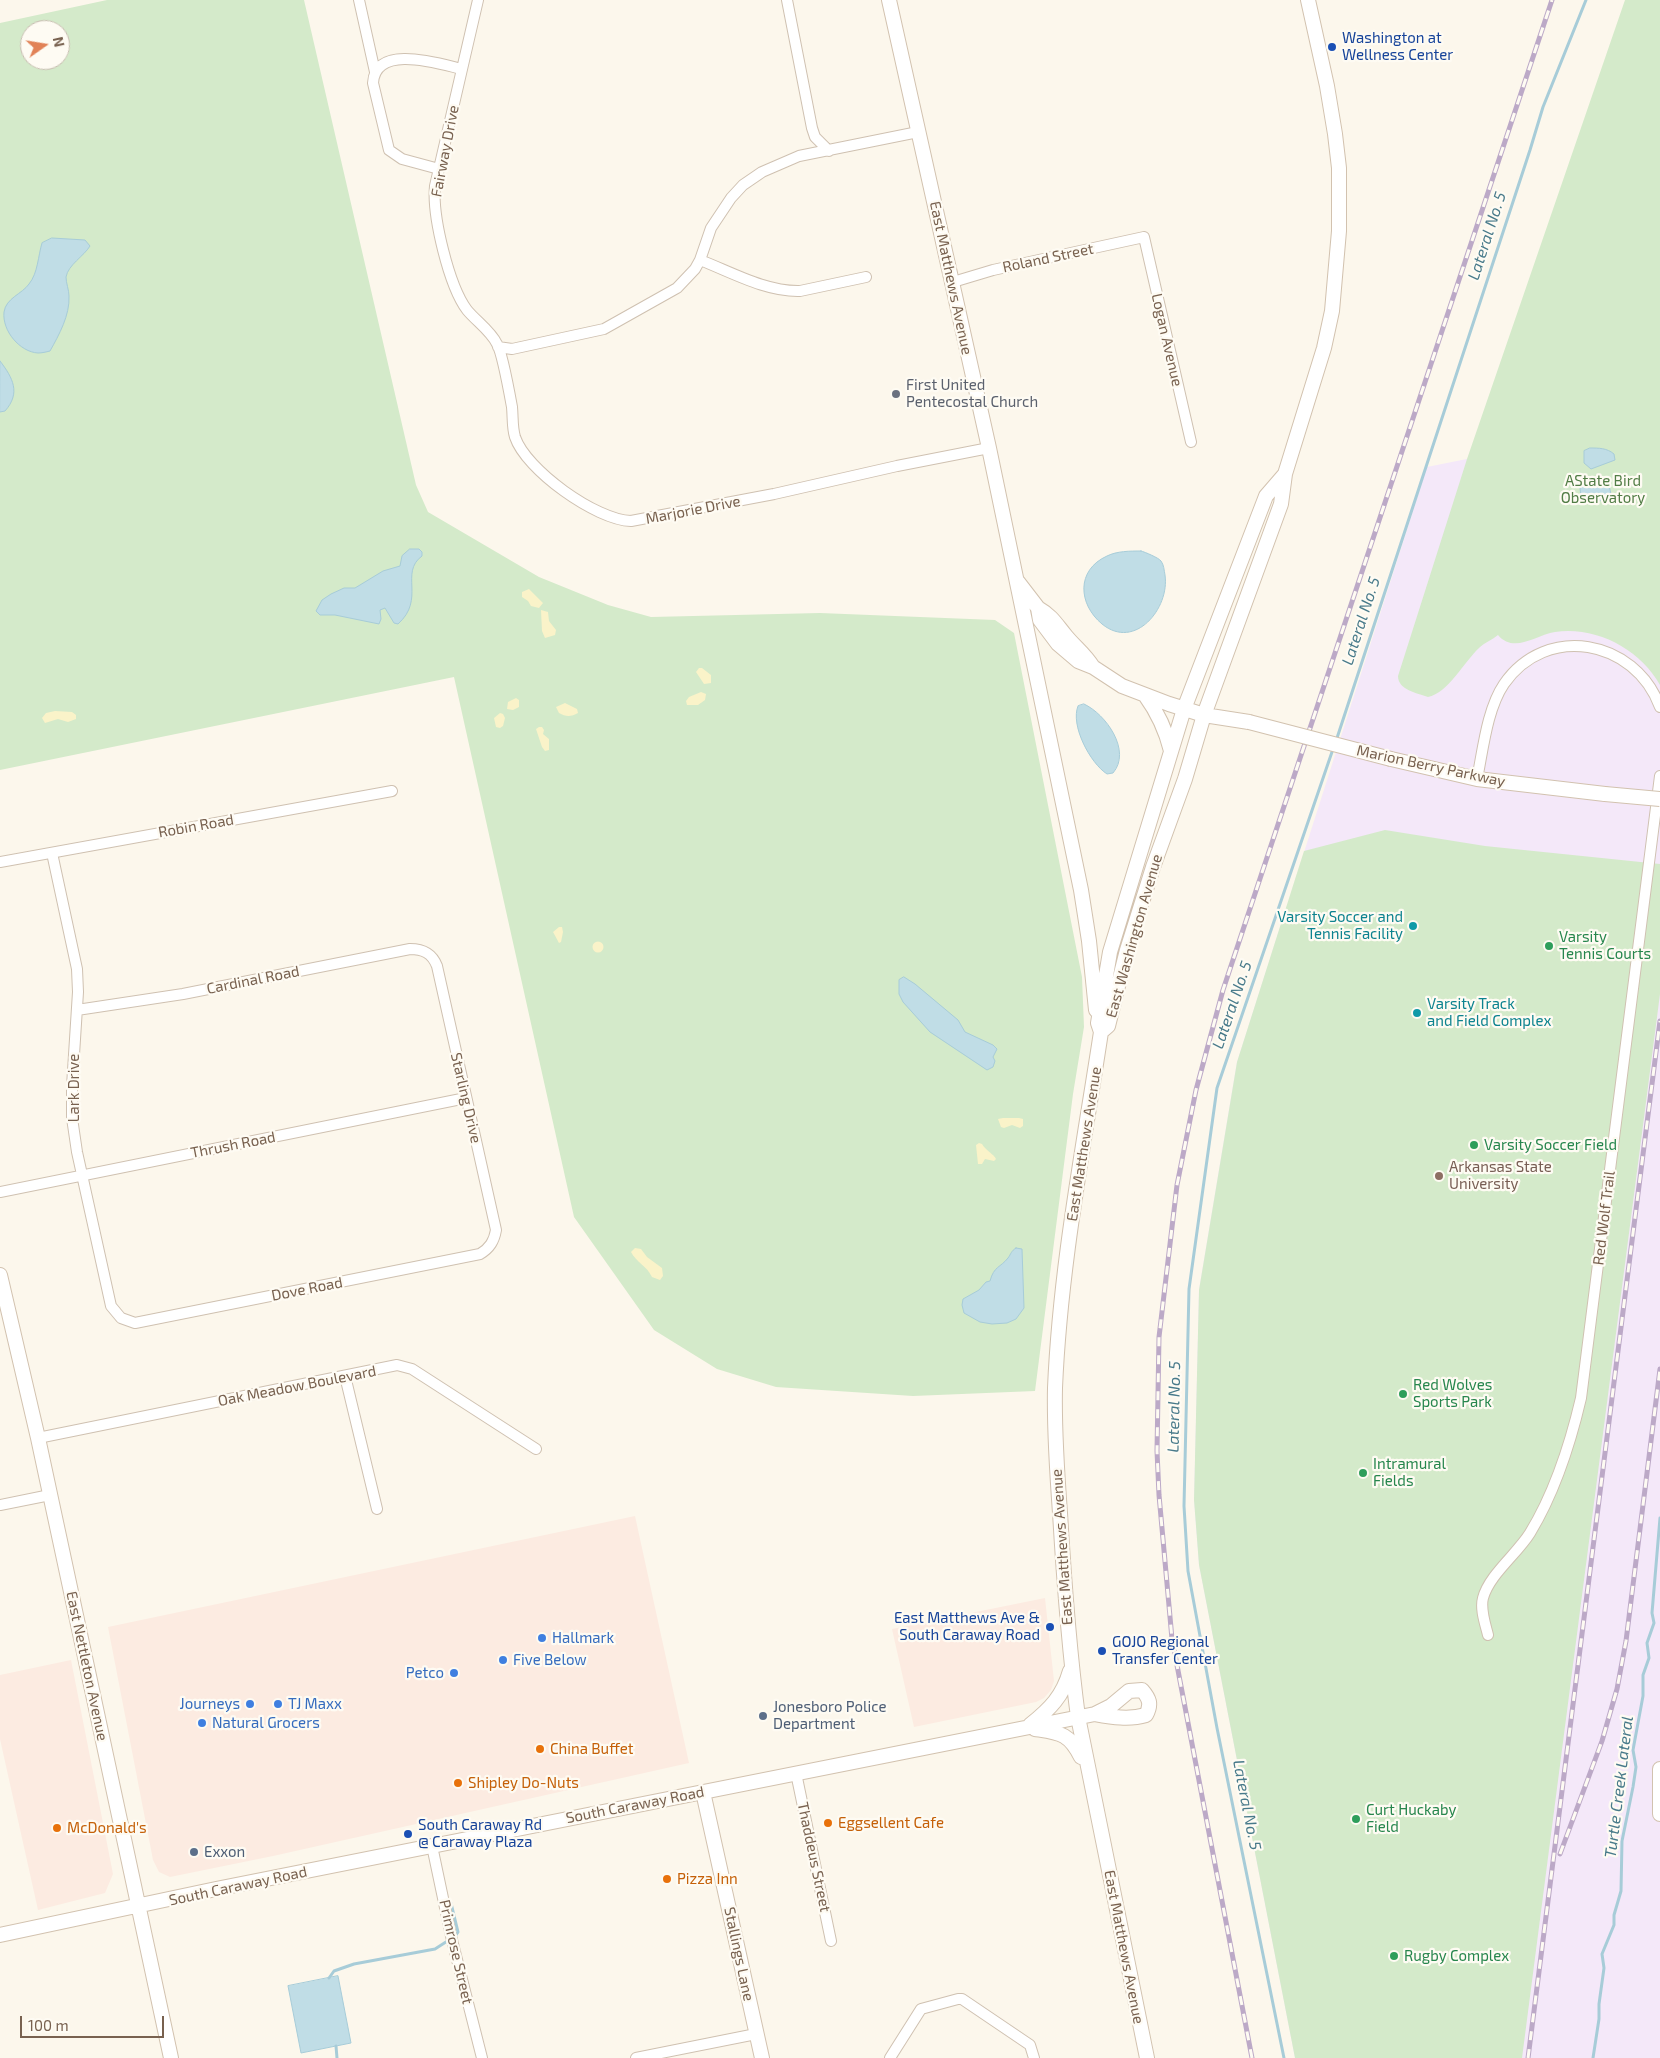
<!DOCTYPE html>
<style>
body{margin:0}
#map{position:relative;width:1660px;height:2058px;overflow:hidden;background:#fcf7ec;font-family:"Exo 2",sans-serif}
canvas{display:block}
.north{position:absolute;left:20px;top:20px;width:50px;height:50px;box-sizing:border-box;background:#fefbf3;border:1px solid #c8bdb1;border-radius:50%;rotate:77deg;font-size:14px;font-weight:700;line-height:20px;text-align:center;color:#78614f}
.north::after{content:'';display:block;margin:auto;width:18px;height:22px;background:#e18257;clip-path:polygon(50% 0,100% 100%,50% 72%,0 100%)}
.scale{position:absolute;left:20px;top:2016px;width:144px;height:22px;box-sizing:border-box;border:2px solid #78614f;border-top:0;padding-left:6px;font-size:15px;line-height:18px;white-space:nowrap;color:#78614f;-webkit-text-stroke:4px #fefbf3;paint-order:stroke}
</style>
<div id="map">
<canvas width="1660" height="2058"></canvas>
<div class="north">N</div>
<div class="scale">100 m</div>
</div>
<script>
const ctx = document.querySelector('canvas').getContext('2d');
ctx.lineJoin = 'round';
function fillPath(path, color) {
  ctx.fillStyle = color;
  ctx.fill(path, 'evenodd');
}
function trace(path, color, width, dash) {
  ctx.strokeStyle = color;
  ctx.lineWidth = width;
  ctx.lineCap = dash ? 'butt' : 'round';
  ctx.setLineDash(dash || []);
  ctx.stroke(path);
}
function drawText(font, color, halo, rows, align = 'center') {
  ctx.font = font + ' "Exo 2",sans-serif';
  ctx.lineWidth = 4.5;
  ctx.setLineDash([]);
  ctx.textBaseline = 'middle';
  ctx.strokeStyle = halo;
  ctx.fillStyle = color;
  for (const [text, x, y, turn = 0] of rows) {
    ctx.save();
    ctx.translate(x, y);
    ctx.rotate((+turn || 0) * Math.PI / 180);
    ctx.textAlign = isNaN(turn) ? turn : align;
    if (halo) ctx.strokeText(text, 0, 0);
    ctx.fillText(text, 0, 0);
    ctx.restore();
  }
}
fillPath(new Path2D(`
 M635 1516 689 1763 273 1856 170 1877 159 1872 153 1860 108 1627Z
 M1045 1598 1054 1681 1051 1690 1044 1698 1036 1702 914 1727 892 1629Z
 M71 1660 113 1874 105 1893 38 1910 0 1739V1675Z`), '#fcebe1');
fillPath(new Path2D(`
 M1660 420V2058H1295L1199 1565 1194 1500 1199 1290 1237 1062 1427 467Z`), '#f4e8f9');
fillPath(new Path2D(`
 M107 0H304L416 485 428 512 539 577 608 605 651 617 820 613 995 620 1014 633 1082 977 1084 1027 1073 1094 1035 1391 913 1396 776 1387 717 1369 654 1330 574 1217 454 677 0 770V23ZM30 30H60V60H30Z
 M1625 0H1660V685C1640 649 1596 626 1555 632 1536 635 1514 654 1498 635 1492 640 1484 643 1479 648 1464 662 1448 693 1428 697 1417 693 1398 690 1398 676L1467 459Z
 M1385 830 1485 846 1660 864V994L1522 2058H1295L1199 1565 1194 1500 1199 1290 1237 1062 1304 851Z`), '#d4eaca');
fillPath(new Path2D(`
 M529 589 543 603 539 608 531 606 528 601 522 597V592Z
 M541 610 548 612 549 621 556 630 555 635 545 638 542 631Z
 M699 668H702L711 675V683L704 684 696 672Z
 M701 692 706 694 705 700 698 705H687L686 701 689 697Z
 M516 698 519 700V707L513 710 507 709 508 702Z
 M565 703 577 709 578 713C571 717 566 717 559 713L556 707Z
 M55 711 72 712 76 715V719L68 722 58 719 45 723 42 718 46 713Z
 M500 713 503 714 505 718 503 726 500 728 496 727 494 718Z
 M539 727H542L544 730 543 734 549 739V750L545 751 542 747 536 729Z
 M559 927H562L563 932 561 942 559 943 553 932Z
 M592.5 947a5.5 5.5 0 1 1 11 0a5.5 5.5 0 1 1-11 0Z
 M1003 1118H1019L1023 1119V1126L1020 1128 1012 1125 1004 1128 1001 1127 998 1119Z
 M979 1143 982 1144C986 1151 994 1154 996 1159L994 1161 985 1159 982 1164H978L976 1145Z
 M635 1248 641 1249 647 1257 662 1268 663 1276 660 1280 652 1277C647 1266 636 1262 631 1252Z`), '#faf3c9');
const water = new Path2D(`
 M52 238 85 240 90 246C84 256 68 265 66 277 66 283 69 290 69 296 70 315 59 335 50 351 46 352 42 353 38 353 20 352 2 331 4 312 6 298 22 294 29 284 38 273 38 256 42 243Z
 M0 361C13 378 21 393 5 411L0 412Z
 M1590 448C1599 448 1607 448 1614 454L1615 460 1591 469 1584 463V451Z
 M1596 478 1608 481 1611 494 1609 498C1599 501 1590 505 1581 498L1580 488 1583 482Z
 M410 549H419L422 552V556C399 573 426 599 398 624L394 623 385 608 380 610 381 619 379 624 335 615H320L316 611 322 600 331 594 344 588H355L383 571 400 566 402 556Z
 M1141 551C1145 552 1159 558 1161 561 1164 565 1164 570 1165 575 1170 608 1135 651 1102 624 1078 604 1076 570 1107 556 1117 551 1130 551 1141 551Z
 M1084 704C1106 714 1132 751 1113 773L1107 774C1090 763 1070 725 1078 706Z
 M904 977 915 984 958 1020 965 1032 993 1045 997 1049 993 1057 995 1061 993 1067 987 1070 930 1032 903 1002 899 994V980Z
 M1016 1248 1022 1249 1024 1308 1016 1319 1007 1323 992 1324 980 1322 964 1313 962 1305 963 1299 979 1290 986 1282 990 1281C994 1266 1000 1268 1008 1258 1011 1254 1011 1251 1016 1248Z
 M338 1976 351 2043 301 2053 288 1986Z`);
fillPath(water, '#c0dde6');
trace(water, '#a7ccd8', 1);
trace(new Path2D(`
 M1336 741 1530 150 1543 107 1586 0
 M451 1903 458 1932 456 1935
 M329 1978 334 1971 354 1964 435 1949 449 1940
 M336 2046 337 2058
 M1284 2058 1217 1728 1188 1571 1184 1506 1189 1289 1217 1088 1333 749
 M1593 2058 1599 2019V2004L1604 1968 1602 1954 1614 1925V1915L1621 1891 1622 1841 1633 1787 1636 1767 1633 1750 1643 1696V1675L1649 1658 1647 1643 1654 1623 1652 1613 1660 1518`), '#a7ccd8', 3);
const street = new Path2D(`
 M359 0 375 72
 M478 0 435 186C432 216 449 286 467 310 476 321 491 331 497 344 502 352 510 396 512 407 513 417 512 427 515 437 526 470 596 520 631 521L774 494 897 466 989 448
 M787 0 812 128 815 137 829 151
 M439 169 402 159 389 150 373 83C375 43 440 64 462 69
 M700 260C731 272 766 292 800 291L866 277
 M953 282 993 270 1144 237 1191 442
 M498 347 512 349 604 329 677 288 695 269 700 260 711 228 731 198 743 185 762 172 799 156 918 132
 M1477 779C1483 750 1487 709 1504 684 1546 623 1635 639 1660 707
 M52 853 77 969 78 992 72 1086V1118L77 1152 111 1306 121 1318 135 1323 480 1254C490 1248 494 1241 496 1230L437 966C432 953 423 949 410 949L183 994 77 1010
 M0 862 392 791
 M0 1192 466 1098
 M345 1376 377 1509
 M38 1438 397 1365 412 1369 536 1449
 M0 1505 50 1495
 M1488 1635C1485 1623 1480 1609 1483 1598 1489 1575 1517 1554 1530 1533 1555 1492 1570 1445 1581 1398L1660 776
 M796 1773 831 1941
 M432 1846 451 1936 482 2058
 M636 2058 756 2034
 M890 2058 921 2009 958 1999H962L1030 2045 1034 2058`);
const secondary = new Path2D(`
 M889 0 989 448 1081 890 1089 941 1096 1010
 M1018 582 1038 608 1040 620 1058 644 1078 661 1093 667 1122 686 1169 704 1204 715 1249 722
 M1038 608C1052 616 1056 624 1066 636 1076 648 1084 653 1093 667
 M1145 695C1158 713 1166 730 1171 751
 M1391 759 1477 779 1605 794
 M1101 1032 1108 1026 1127 950 1153 867 1185 779 1204 715 1281 504 1285 474 1324 348 1332 311 1339 231V168L1335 134 1327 86 1308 0
 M0 1275 38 1438 171 2058
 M1030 1725C1050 1709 1063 1696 1070 1671
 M1035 1729C1060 1733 1069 1733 1081 1757
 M1660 1769V1814
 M703 1792 762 2058
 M0 1935 216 1889 1095 1714 1111 1706 1129 1691 1142 1690C1149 1698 1152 1704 1146 1715 1129 1720 1112 1717 1095 1714
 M1147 2058 1078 1717C1069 1649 1064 1581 1060 1513 1057 1472 1054 1430 1055 1388 1060 1269 1083 1150 1101 1032L1098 1023 1110 952 1184 709 1266 496 1285 474`);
trace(street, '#cfc1b1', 12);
trace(secondary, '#d2c2af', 16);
trace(street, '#fff', 10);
trace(secondary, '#fff', 14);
const rail = new Path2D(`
 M1560 1854 1602 1741 1617 1689 1626 1641 1660 1369
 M1252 2058 1172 1639 1159 1495 1157 1451 1159 1337 1177 1185 1196 1090 1223 990 1552 0
 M1528 2058 1660 1021`);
trace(rail, '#bca9c7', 5);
trace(rail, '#fefbf3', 3, [9]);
const secondaryBridge = new Path2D(`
 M1249 722 1391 759
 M1605 794 1660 799`);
trace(secondaryBridge, '#d2c2af', 16, []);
trace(secondaryBridge, '#fff', 14);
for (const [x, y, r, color] of [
 [1332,47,5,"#1a4fb4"],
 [896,394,5,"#6b7280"],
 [1413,926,5,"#0f9aa8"],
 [1549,946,5,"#2e9e5b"],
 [1417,1013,5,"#0f9aa8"],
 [1474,1145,5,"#2e9e5b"],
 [1439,1176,5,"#8d6e63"],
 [1403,1394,5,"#2e9e5b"],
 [1363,1473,5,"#2e9e5b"],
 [1050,1627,5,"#1a4fb4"],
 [542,1638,5,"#3f7fe0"],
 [1102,1651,5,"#1a4fb4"],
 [503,1660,5,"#3f7fe0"],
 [454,1673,5,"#3f7fe0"],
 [250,1704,5,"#3f7fe0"],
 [278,1704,5,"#3f7fe0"],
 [763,1716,5,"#5c6f8a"],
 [202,1723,5,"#3f7fe0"],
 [540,1749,5,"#e8710a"],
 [458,1783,5,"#e8710a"],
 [1356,1819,5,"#2e9e5b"],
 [828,1823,5,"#e8710a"],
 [57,1828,5,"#e8710a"],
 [408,1834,5,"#1a4fb4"],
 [194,1852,5,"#5c6f8a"],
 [667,1879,5,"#e8710a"],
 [1394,1956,5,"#2e9e5b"]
]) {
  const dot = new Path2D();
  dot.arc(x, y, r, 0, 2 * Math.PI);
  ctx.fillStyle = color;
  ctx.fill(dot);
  trace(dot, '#fefbf3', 2);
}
drawText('15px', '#164399', '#fefbf3', [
 ["Washington at",1342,38],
 ["Wellness Center",1342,55],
 ["East Matthews Ave &",1040,1618,"right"],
 ["South Caraway Road",1040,1635,"right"],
 ["GOJO Regional",1112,1642],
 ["Transfer Center",1112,1659],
 ["South Caraway Rd",418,1825],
 ["@ Caraway Plaza",418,1842]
], 'left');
drawText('15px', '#78614f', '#fefbf3', [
 ["Fairway Drive",445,151,-79],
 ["Roland Street",1048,258,-12],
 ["East Matthews Avenue",951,278,78],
 ["Logan Avenue",1167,340,77],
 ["Marjorie Drive",693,510,-11],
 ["Marion Berry Parkway",1431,766,12],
 ["Robin Road",196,826,-10],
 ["East Washington Avenue",1134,936,-74],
 ["Cardinal Road",253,980,-11],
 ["Lark Drive",74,1088,-90],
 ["Starling Drive",466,1098,77],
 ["East Matthews Avenue",1084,1144,-81],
 ["Thrush Road",233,1145,-11],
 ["Red Wolf Trail",1604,1218,-83],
 ["Dove Road",307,1289,-11],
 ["Oak Meadow Boulevard",297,1386,-11],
 ["East Matthews Avenue",1062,1547,-94],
 ["East Nettleton Avenue",87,1666,78],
 ["South Caraway Road",635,1805,-11],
 ["Thaddeus Street",814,1857,78],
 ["South Caraway Road",238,1886,-12],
 ["East Matthews Avenue",1124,1947,79],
 ["Primrose Street",456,1952,77],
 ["Stallings Lane",739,1954,78]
]);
drawText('15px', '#5b616d', '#fefbf3', [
 ["First United",906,385],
 ["Pentecostal Church",906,402]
], 'left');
drawText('15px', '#527d46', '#fefbf3', [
 ["AState Bird",1603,481],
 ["Observatory",1603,498]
]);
drawText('15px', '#0d838f', '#fefbf3', [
 ["Varsity Soccer and",1403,917],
 ["Tennis Facility",1403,934],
 ["Varsity Track",1427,1004,"left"],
 ["and Field Complex",1427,1021,"left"]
], 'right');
drawText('15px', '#27864d', '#fefbf3', [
 ["Varsity",1559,937],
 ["Tennis Courts",1559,954],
 ["Varsity Soccer Field",1484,1145],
 ["Red Wolves",1413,1385],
 ["Sports Park",1413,1402],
 ["Intramural",1373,1464],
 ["Fields",1373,1481],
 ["Curt Huckaby",1366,1810],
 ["Field",1366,1827],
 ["Rugby Complex",1404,1956]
], 'left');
drawText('15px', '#785e54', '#fefbf3', [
 ["Arkansas State",1449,1167],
 ["University",1449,1184]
], 'left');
drawText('15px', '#366cbe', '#fefbf3', [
 ["Hallmark",552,1638],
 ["Five Below",513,1660],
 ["Petco",444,1673,"right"],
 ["Journeys",240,1704,"right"],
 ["TJ Maxx",288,1704],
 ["Natural Grocers",212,1723]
], 'left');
drawText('15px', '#4e5e75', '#fefbf3', [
 ["Jonesboro Police",773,1707],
 ["Department",773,1724],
 ["Exxon",204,1852]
], 'left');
drawText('15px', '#c56008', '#fefbf3', [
 ["China Buffet",550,1749],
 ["Shipley Do-Nuts",468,1783],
 ["Eggsellent Cafe",838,1823],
 ["McDonald's",67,1828],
 ["Pizza Inn",677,1879]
], 'left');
drawText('italic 16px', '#487a8a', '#fefbf3', [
 ["Lateral No. 5",1487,236,-72],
 ["Lateral No. 5",1361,621,-72],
 ["Lateral No. 5",1232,1005,-71],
 ["Lateral No. 5",1174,1407,-89],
 ["Turtle Creek Lateral",1619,1787,-83],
 ["Lateral No. 5",1247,1805,79]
]);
</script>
